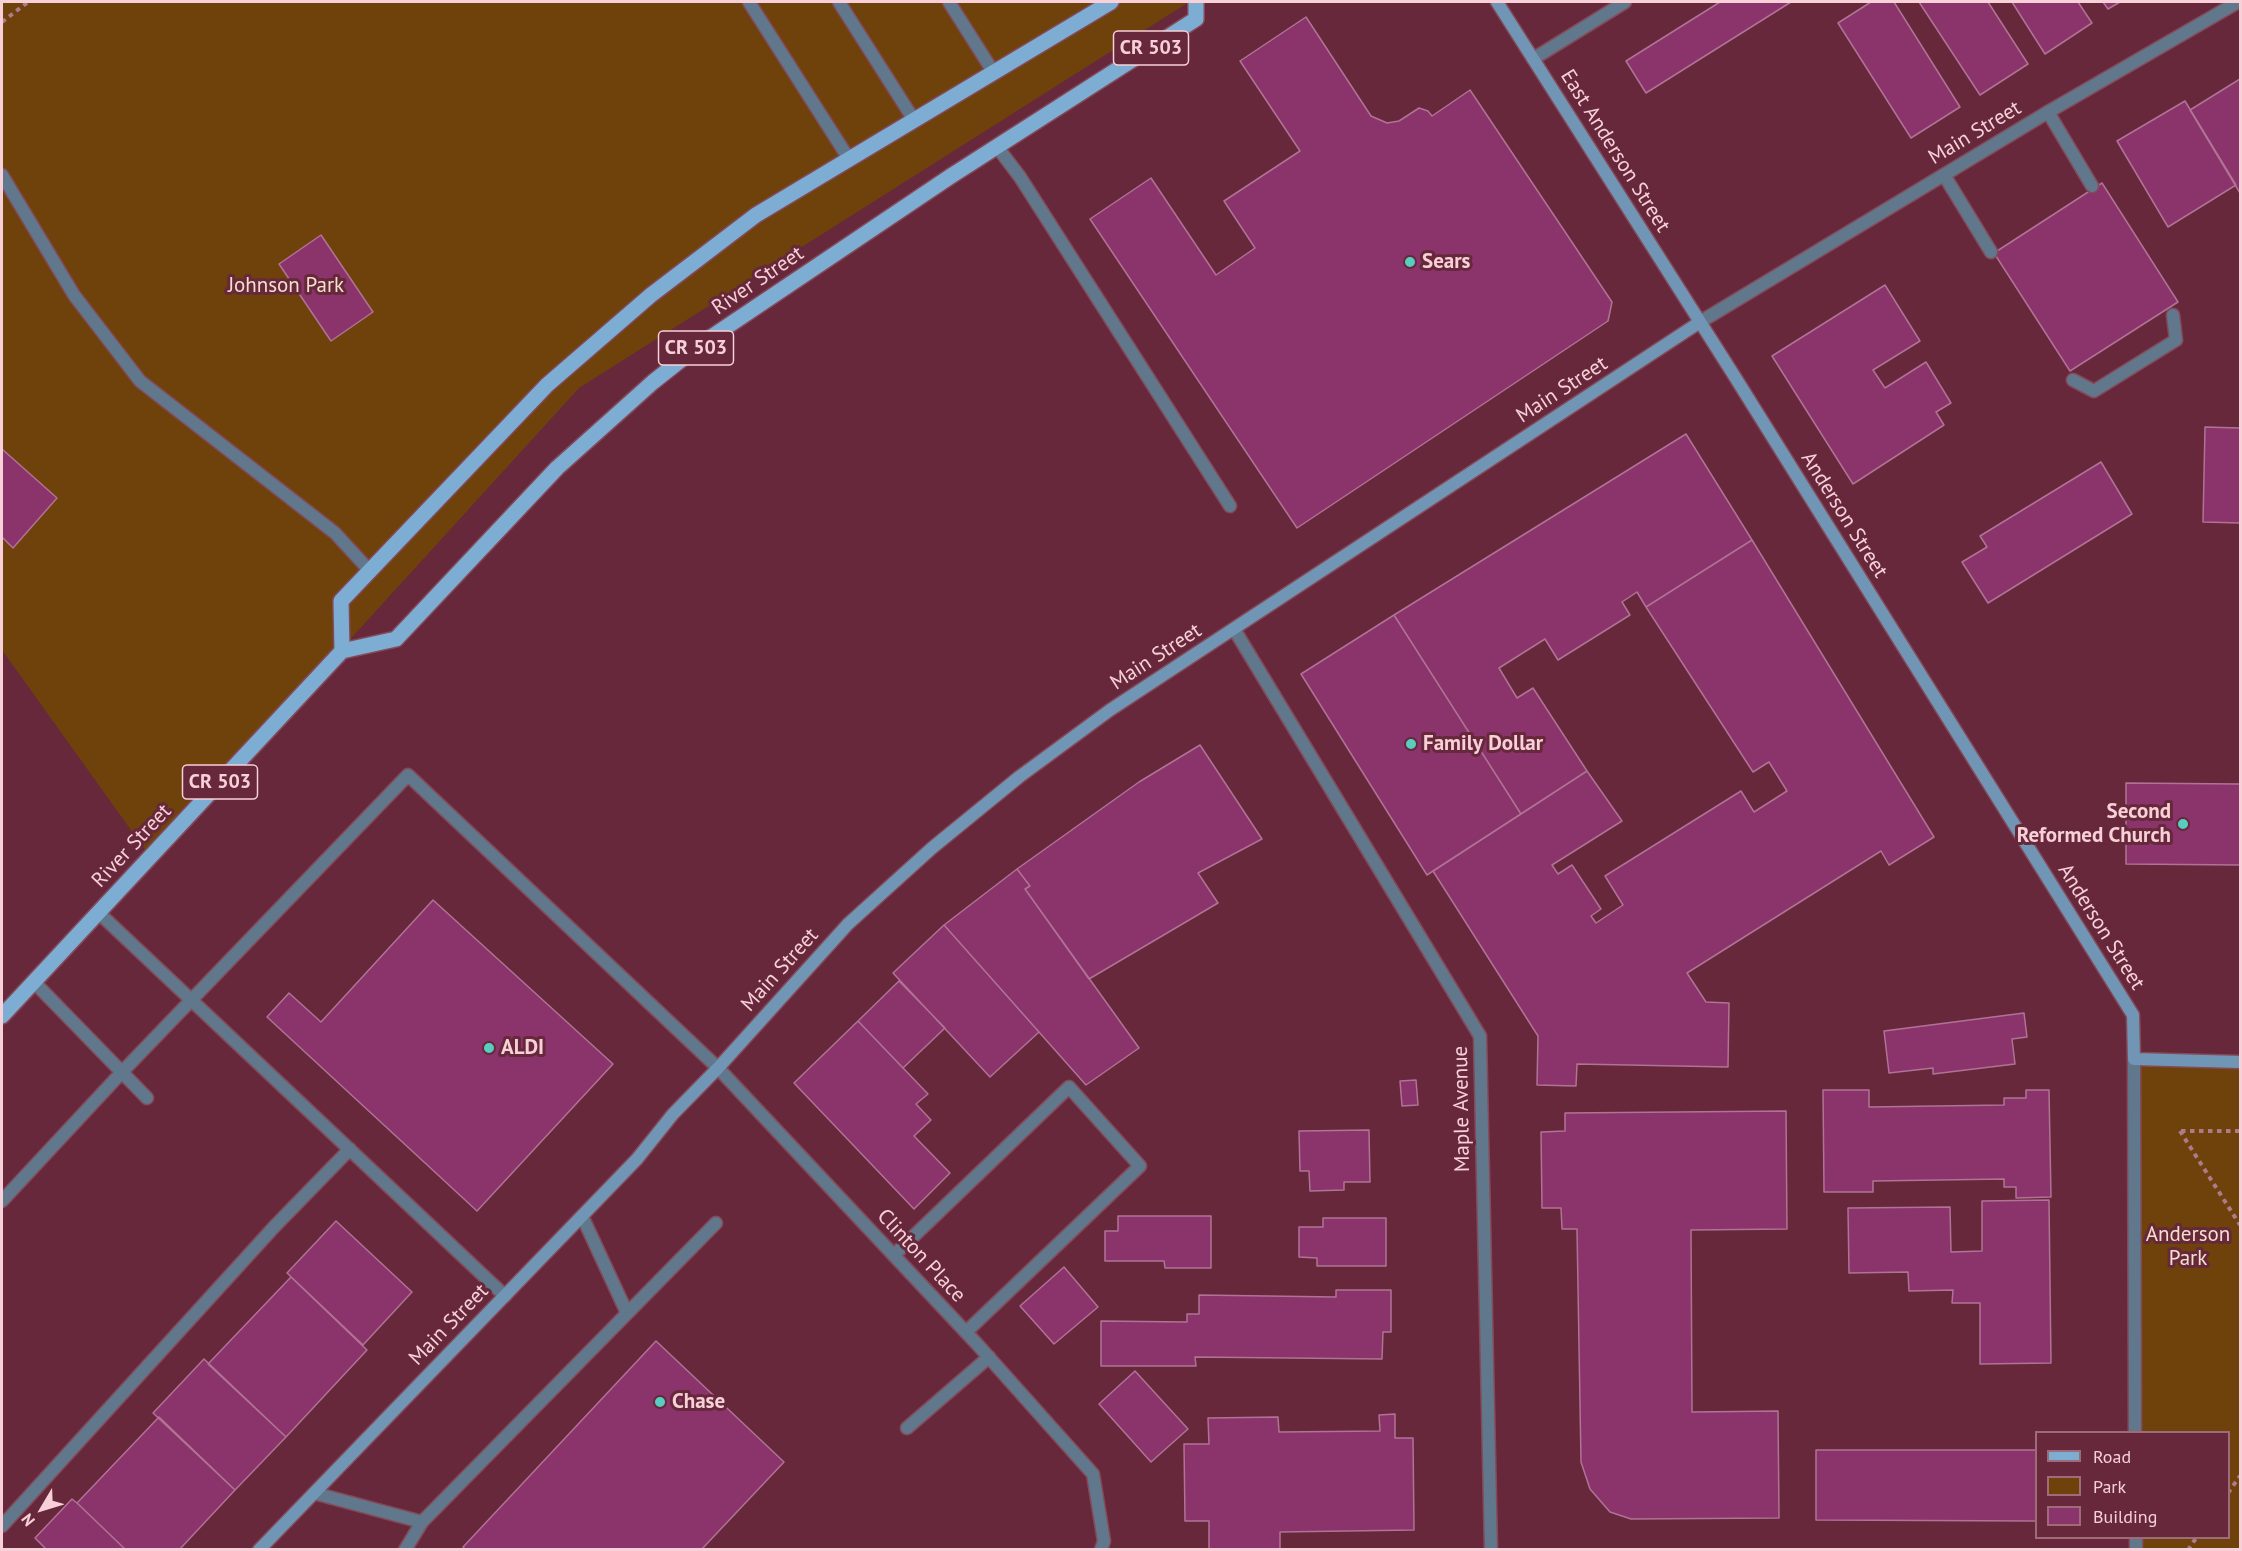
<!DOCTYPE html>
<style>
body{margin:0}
#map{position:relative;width:2242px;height:1551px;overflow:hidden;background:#66283a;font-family:"PT Sans",sans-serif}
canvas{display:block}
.frame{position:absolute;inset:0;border:3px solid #f7d0d8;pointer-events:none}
.legend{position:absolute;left:2035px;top:1431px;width:195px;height:108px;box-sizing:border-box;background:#66283a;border:2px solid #a06b79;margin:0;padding:8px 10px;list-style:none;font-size:18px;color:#f7d0d8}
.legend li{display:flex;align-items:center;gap:12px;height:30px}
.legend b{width:30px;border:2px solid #a06b79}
.north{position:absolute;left:12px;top:1479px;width:60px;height:60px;-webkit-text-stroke:4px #66283a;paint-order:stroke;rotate:232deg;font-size:16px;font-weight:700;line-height:24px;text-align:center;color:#f7d0d8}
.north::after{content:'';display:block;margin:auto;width:21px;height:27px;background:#f7d0d8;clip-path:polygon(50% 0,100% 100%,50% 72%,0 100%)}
</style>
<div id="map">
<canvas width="2242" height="1551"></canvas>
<div class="frame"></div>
<ul class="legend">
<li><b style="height:8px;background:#7eadd4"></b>Road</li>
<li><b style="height:16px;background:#6f420c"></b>Park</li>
<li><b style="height:16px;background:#8b346b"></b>Building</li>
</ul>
<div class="north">N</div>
</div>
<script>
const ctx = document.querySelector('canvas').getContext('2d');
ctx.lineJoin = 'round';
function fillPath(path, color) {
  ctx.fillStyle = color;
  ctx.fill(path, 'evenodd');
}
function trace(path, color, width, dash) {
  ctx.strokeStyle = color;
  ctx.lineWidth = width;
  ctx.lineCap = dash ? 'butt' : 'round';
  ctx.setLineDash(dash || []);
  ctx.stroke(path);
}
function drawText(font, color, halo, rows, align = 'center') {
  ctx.font = font + ' "PT Sans",sans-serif';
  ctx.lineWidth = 6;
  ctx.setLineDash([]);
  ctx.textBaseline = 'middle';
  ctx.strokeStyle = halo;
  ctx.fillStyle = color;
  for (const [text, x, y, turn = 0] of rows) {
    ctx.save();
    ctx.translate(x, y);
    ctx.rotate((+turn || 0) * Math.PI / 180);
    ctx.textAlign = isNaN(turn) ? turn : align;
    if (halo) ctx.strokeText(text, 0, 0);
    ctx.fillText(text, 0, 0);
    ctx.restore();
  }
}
fillPath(new Path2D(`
 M2 2H1189L579 388 151 858 2 650Z
 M2134 1059 2240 1062V1549H2136V1538H2228V1432H2135Z`), '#6f420c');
const building = new Path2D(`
 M1720 2H1791L1646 93 1626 61Z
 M1871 2H1894L1960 107 1911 138 1838 23Z
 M1919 2H1988L2028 64 1980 95Z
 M2012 2H2078L2092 23 2045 54Z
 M2103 2H2120L2108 9Z
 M1306 17 1371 116 1387 123 1399 121 1419 108 1428 111 1432 116 1470 90 1612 302 1608 321 1297 528 1090 219 1151 178 1216 275 1255 248 1224 201 1300 151 1240 61Z
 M2240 79V193L2190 110Z
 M2185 101 2236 185 2168 227 2117 141Z
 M2102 183 2178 302 2070 371 1994 253Z
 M321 235 373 312 331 341 279 264Z
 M1885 285 1920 341 1873 370 1885 388 1926 362 1951 403 1936 412 1944 425 1853 484 1772 356Z
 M2205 427 2240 428V523L2203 522Z
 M1686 434 1752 540 1646 607 1637 592 1622 602 1630 615 1558 660 1545 639 1499 668 1517 698 1533 688 1587 771 1521 814 1394 615Z
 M2 449 57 498 13 548 2 537Z
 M2101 462 2132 514 1988 603 1962 562 1987 547 1980 536Z
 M1752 540 1934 837 1889 865 1881 851 1687 973 1706 1002 1729 1003 1728 1067 1577 1064 1576 1086 1537 1085 1538 1036 1433 871 1587 771 1622 821 1552 865 1558 874 1572 865 1601 909 1591 916 1596 923 1623 905 1605 876 1741 791 1754 812 1787 791 1769 762 1753 772 1646 607Z
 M1394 615 1521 814 1427 875 1301 674Z
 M1200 745 1262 839 1198 873 1218 903 1089 979 1025 889 1030 886 1017 869 1139 782Z
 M2126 783 2240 784V865L2126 864Z
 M1017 869 1030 886 1025 889 1139 1048 1086 1085 944 925Z
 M433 900 613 1064 477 1211 267 1017 289 993 321 1022Z
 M944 925 1039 1032 990 1077 893 973Z
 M899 981 945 1028 903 1068 858 1021Z
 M2024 1013 2027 1037 2012 1039 2015 1064 1933 1074V1068L1889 1073 1884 1031Z
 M858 1021 928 1094 916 1104 931 1120 914 1136 950 1173 914 1209 794 1083Z
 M1416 1080 1418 1105 1402 1106 1400 1081Z
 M1823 1090H1869V1107L2004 1105V1098H2026V1090H2049L2051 1197 2016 1198V1187H2004V1179L1873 1181V1192H1824Z
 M1786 1111 1787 1229 1691 1230 1692 1412 1778 1411 1779 1518 1631 1519 1610 1512 1590 1489 1581 1462 1577 1229H1562L1561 1208H1542L1541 1132 1565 1131V1113Z
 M1369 1130 1370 1182H1344V1190L1310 1191 1309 1171H1300L1299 1131Z
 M2049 1200 2051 1363 1980 1364V1303H1952L1953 1290 1909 1291 1908 1272 1849 1273 1848 1208 1950 1207 1951 1252 1982 1251V1201Z
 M1118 1216H1211V1268H1165L1164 1261H1105V1231H1118Z
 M1323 1218H1386V1266H1317V1258L1299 1257V1227H1323Z
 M336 1221 412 1292 363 1345 287 1273Z
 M1064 1267 1098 1307 1054 1344 1020 1306Z
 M291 1277 367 1350 286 1437 208 1364Z
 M1336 1290H1391V1332H1383L1382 1359 1195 1357 1196 1366H1101V1321L1187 1322V1314H1199V1295L1336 1297Z
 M656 1341 784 1462 701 1550H466L463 1547Z
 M204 1359 286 1437 235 1490 153 1413Z
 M1135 1371 1188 1429 1151 1462 1099 1404Z
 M1395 1414V1438H1413L1414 1530 1280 1532V1550H1209V1521H1185L1184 1444H1209L1208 1418 1278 1417 1279 1432 1380 1431 1379 1415Z
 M159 1417 235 1490 179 1550H126L77 1503Z
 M1816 1450H2036V1521L1816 1520Z
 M72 1499 77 1503 126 1550H47L35 1538Z`);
fillPath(building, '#8b346b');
trace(building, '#b07396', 1.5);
const service = new Path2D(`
 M749 2 849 159
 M839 2 914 120
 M949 2 994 73
 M1533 59 1625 2
 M2048 112 2092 186
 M998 148 1020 177 1230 506
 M2 175 74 295 140 381 335 533 369 570
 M1944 175 1991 252
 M2073 380 2094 391 2176 340 2173 315
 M99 913 505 1296
 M34 982 147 1098
 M2 1201 122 1072 408 775 718 1068
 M582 1216 627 1313
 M894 1255 1069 1087 1140 1166 966 1332
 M907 1428 989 1357
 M314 1493 422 1522
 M2 1526 274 1227 350 1149
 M405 1550 422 1522 716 1223`);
const minor = new Path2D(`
 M1234 629 1480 1036 1491 1550
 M2134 1059 2135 1432
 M718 1068 977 1344 1093 1474 1104 1541 1101 1550
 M2136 1538V1550`);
const tertiary = new Path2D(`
 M1700 322 2048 112 2238 2`);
const secondary = new Path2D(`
 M1497 2 1735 377 2133 1015 2134 1059 2240 1062
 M259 1550 637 1159 673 1114 718 1068 848 924 932 848 1019 777 1110 710 1700 322`);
const primary = new Path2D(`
 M342 651 341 601 547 385 651 295 756 215 1111 2
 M2 1016 342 651 396 639 557 468 653 382 701 344 951 176 1196 19V2`);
trace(service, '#834a5a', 15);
trace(minor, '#834a5a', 15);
trace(tertiary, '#834a5a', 15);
trace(secondary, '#834a5a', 15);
trace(primary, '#834a5a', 18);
trace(new Path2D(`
 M2 22 28 2
 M2180 1131 2240 1225
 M2181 1131H2240
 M2228 1493 2240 1476
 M2188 1550 2196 1538`), '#ae7b88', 4, [4.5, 4.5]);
trace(service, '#61778b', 12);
trace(minor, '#61778b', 12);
trace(tertiary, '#61778b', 12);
trace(secondary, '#7196b5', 12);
trace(primary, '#7eadd4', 15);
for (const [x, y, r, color] of [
 [1410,262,6,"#58cec0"],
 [1411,744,6,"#58cec0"],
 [2183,824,6,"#58cec0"],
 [489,1048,6,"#58cec0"],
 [660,1402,6,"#58cec0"]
]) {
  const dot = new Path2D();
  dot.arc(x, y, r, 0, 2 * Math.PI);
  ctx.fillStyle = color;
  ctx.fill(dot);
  trace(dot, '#66283a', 2);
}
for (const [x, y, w] of [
 [1151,48,75],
 [696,348,75],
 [220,782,75]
]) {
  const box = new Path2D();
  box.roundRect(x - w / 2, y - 17, w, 34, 4.5);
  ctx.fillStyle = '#66283a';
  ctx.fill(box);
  trace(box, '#f7d0d8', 1.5);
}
drawText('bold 20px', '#f7d0d8', null, [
 ["CR 503",1151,48],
 ["CR 503",696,348],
 ["CR 503",220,782]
]);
drawText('21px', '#f7d0d8', '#66283a', [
 ["Main Street",1975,133,-31],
 ["East Anderson Street",1615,151,58],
 ["River Street",758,281,-34],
 ["Main Street",1562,390,-33],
 ["Anderson Street",1844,515,58],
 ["Main Street",1156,657,-33],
 ["River Street",132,846,-47],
 ["Anderson Street",2101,927,58],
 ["Main Street",780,970,-48],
 ["Maple Avenue",1462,1109,-91],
 ["Clinton Place",921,1256,47],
 ["Main Street",449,1325,-46]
]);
drawText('bold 21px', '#f7d0d8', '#66283a', [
 ["Sears",1422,262],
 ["Family Dollar",1423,744],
 ["Second",2171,812,"right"],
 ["Reformed Church",2171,836,"right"],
 ["ALDI",501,1048],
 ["Chase",672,1402]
], 'left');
drawText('21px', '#f3dfcc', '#66283a', [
 ["Johnson Park",286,286],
 ["Anderson",2188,1235],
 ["Park",2188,1259]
]);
</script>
